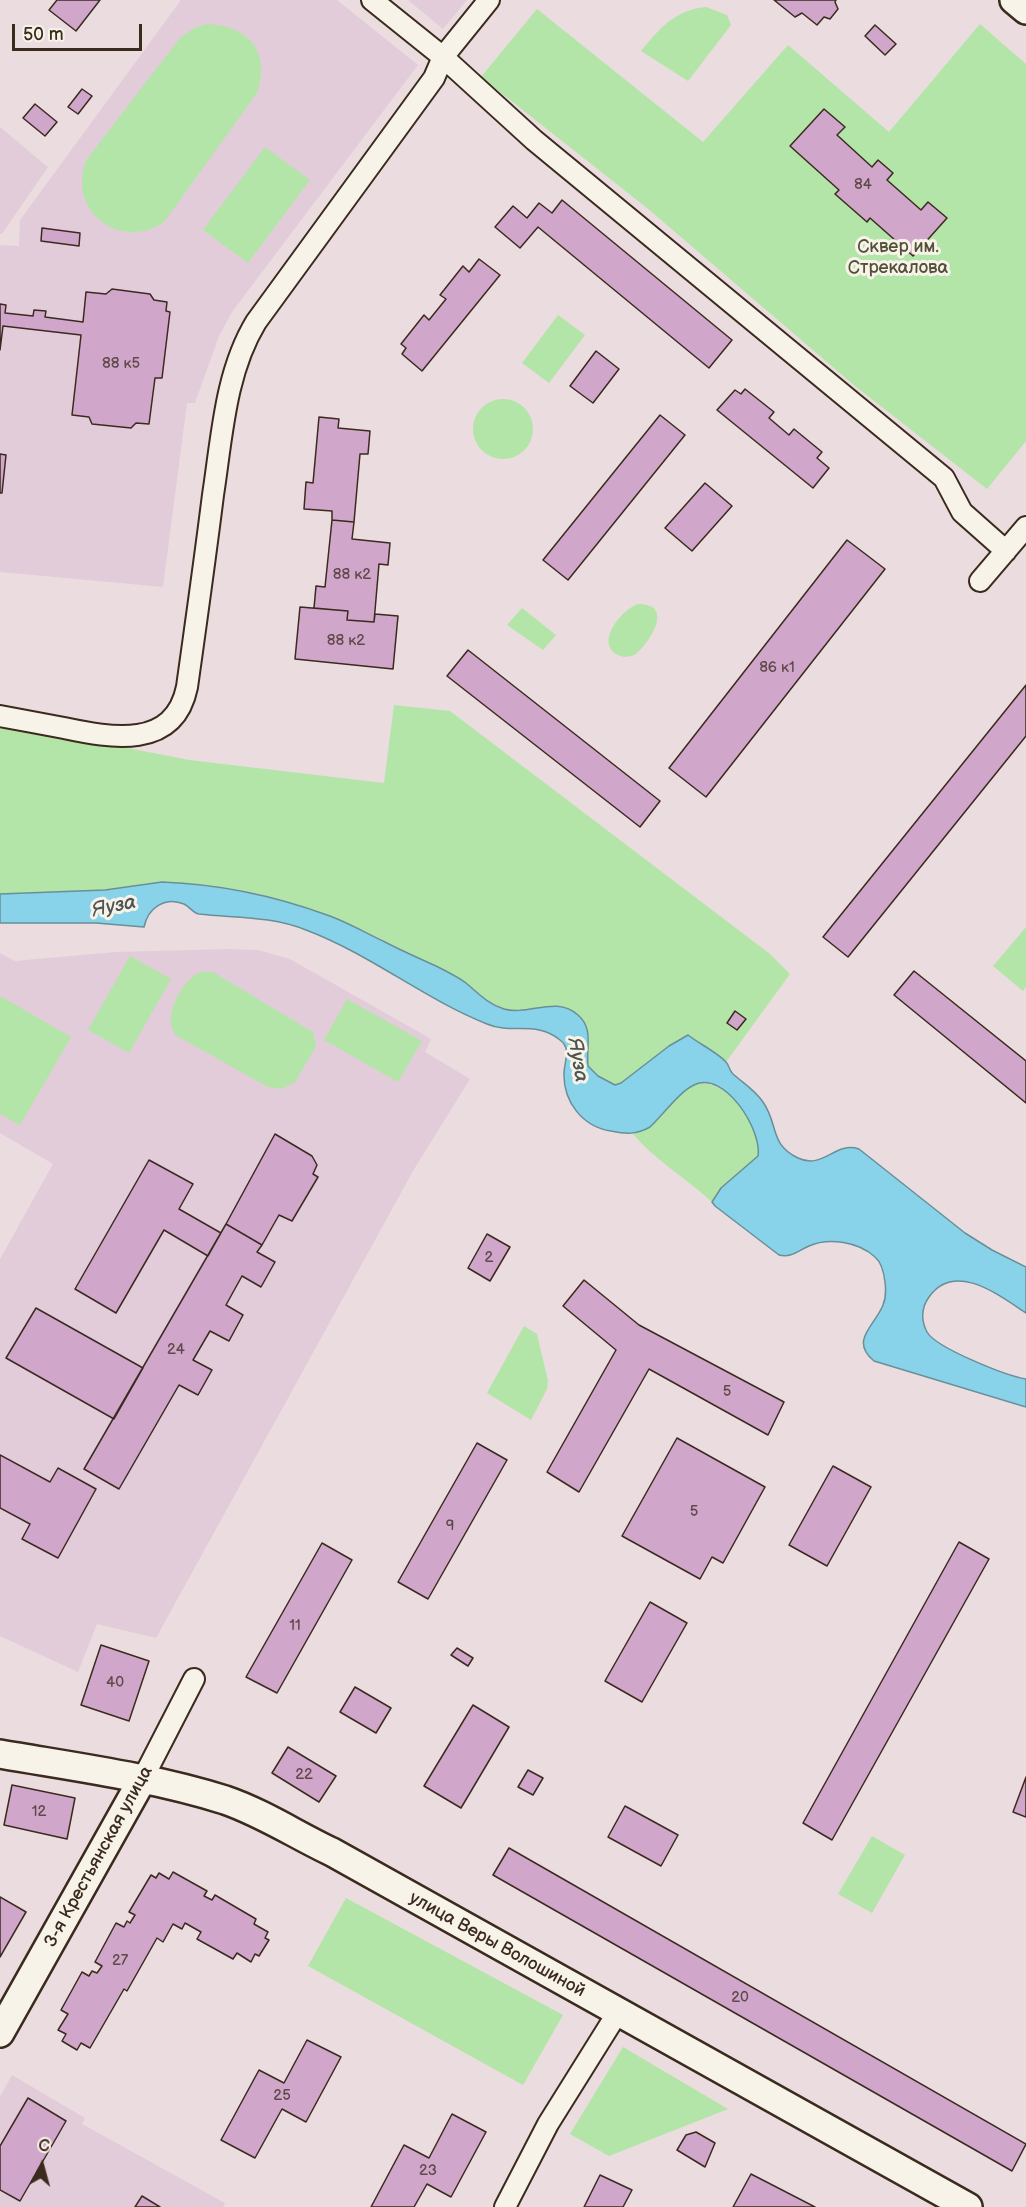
<!DOCTYPE html>
<meta charset="utf-8">
<style>
body{margin:0}
#map{position:relative;width:1026px;height:2207px;overflow:hidden;background:#ebdcdf;font-family:"Balsamiq Sans",sans-serif}
canvas{display:block}
.north{position:absolute;left:12px;top:2135px;width:60px;height:60px;-webkit-text-stroke:4px #f7f3e8;paint-order:stroke;rotate:6deg;font-size:16px;font-weight:700;line-height:24px;text-align:center;color:#3b2a1e}
.north::after{content:'';display:block;margin:auto;width:21px;height:27px;background:#3b2a1e;clip-path:polygon(50% 0,100% 100%,50% 72%,0 100%)}
.scale{position:absolute;left:12px;top:24px;width:130px;height:27px;box-sizing:border-box;border:3px solid #3b2a1e;border-top:0;padding-left:8px;font-size:18px;line-height:21px;white-space:nowrap;color:#3b2a1e;-webkit-text-stroke:4px #f7f3e8;paint-order:stroke}
</style>
<div id="map">
<canvas width="1026" height="2207"></canvas>
<div class="north">С</div>
<div class="scale">50 m</div>
</div>
<script>
const ctx = document.querySelector('canvas').getContext('2d');
ctx.lineJoin = 'round';
function fillPath(path, color) {
  ctx.fillStyle = color;
  ctx.fill(path, 'evenodd');
}
function trace(path, color, width, dash) {
  ctx.strokeStyle = color;
  ctx.lineWidth = width;
  ctx.lineCap = dash ? 'butt' : 'round';
  ctx.setLineDash(dash || []);
  ctx.stroke(path);
}
function drawText(font, color, halo, rows, align = 'center') {
  ctx.font = font + ' "Balsamiq Sans",sans-serif';
  ctx.lineWidth = 6;
  ctx.setLineDash([]);
  ctx.textBaseline = 'middle';
  ctx.strokeStyle = halo;
  ctx.fillStyle = color;
  for (const [text, x, y, turn = 0] of rows) {
    ctx.save();
    ctx.translate(x, y);
    ctx.rotate((+turn || 0) * Math.PI / 180);
    ctx.textAlign = isNaN(turn) ? turn : align;
    if (halo) ctx.strokeText(text, 0, 0);
    ctx.fillText(text, 0, 0);
    ctx.restore();
  }
}
fillPath(new Path2D(`
 M181 0H337L418 65 232 312 219 336 195 403H187L163 587 0 572V245L19 246 20 220Z
 M408 0H467L443 29Z
 M0 127 48 167 2 234H0Z
 M229 949 258 950 290 959 431 1039 425 1052 470 1079 413 1171 156 1638 97 1624 78 1672 0 1636V1259L53 1164 0 1133V953L15 961 115 952Z
 M12 2075 85 2118 82 2124 225 2203 223 2207H0V2097Z`), '#e3ccd9');
fillPath(new Path2D(`
 M706 7 727 15 731 25 688 81 641 51C660 28 675 10 706 7Z
 M537 9 703 142 788 45 889 132 980 24 1026 64V441L987 489 855 386 647 208 481 77Z
 M208 24C249 26 271 52 257 93L164 222C119 253 65 208 87 159L180 38 196 27Z
 M265 147 310 180 248 263 203 230Z
 M558 315 585 335 549 383 522 363Z
 M473 429a30 30 0 1 1 60 0a30 30 0 1 1-60 0Z
 M638 604C675 604 650 642 636 654 630 657 624 658 618 655 594 643 622 609 638 604Z
 M522 608 556 635 543 650 507 625Z
 M394 705 450 711 770 954 790 974 726 1062 688 1036 621 1083 615 1085 598 1076 588 1066 589 1036 544 1007 529 1011 503 1009 479 995 466 983 441 969 356 927 266 897 181 883 162 882 105 890 0 894V723L189 760 384 783Z
 M1026 927V987L1023 991 993 966Z
 M130 956 171 979 129 1053 88 1030Z
 M201 972H213L313 1032 316 1046 295 1082 282 1089 268 1087 177 1036C160 1019 183 978 201 972Z
 M0 996 71 1037 20 1125 0 1114Z
 M347 999 422 1041 398 1082 324 1040Z
 M701 1083C732 1084 762 1126 758 1156L721 1188 712 1202C686 1178 656 1161 633 1134 664 1127 673 1089 701 1083Z
 M524 1326 537 1334 548 1381 547 1389 531 1420 487 1393Z
 M872 1836 905 1855 872 1913 838 1894Z
 M346 1898 563 2015 523 2085 308 1966Z
 M623 2047 728 2109 609 2156 570 2134Z`), '#b2e5a7');
const water = new Path2D(`
 M162 882C217 884 275 896 327 915 347 922 366 933 385 942 402 951 421 959 438 967 448 972 458 977 466 983 478 993 488 1004 504 1009 529 1016 556 995 578 1015 594 1029 586 1047 588 1066L598 1076 615 1085 621 1083 669 1046 688 1035C698 1043 718 1053 726 1062 729 1065 729 1070 733 1074 743 1083 755 1090 763 1102 779 1125 769 1144 798 1158 823 1170 835 1141 859 1149L965 1233 992 1250 1026 1267V1313C1000 1296 955 1260 929 1297 921 1308 921 1321 927 1332 936 1348 1007 1376 1026 1379V1407L874 1361C849 1340 875 1326 883 1305 886 1298 886 1290 885 1282 884 1273 882 1263 875 1257 859 1242 829 1237 809 1246 798 1251 791 1258 779 1255L715 1206 712 1202 721 1188 758 1156C762 1130 725 1070 694 1085 680 1091 662 1116 650 1127 636 1135 626 1134 611 1131 583 1127 563 1102 564 1073 564 1062 572 1049 560 1040 536 1020 512 1035 487 1024 424 999 370 954 306 930 272 916 235 918 199 914 193 913 190 907 184 904 165 896 148 908 144 927L96 923H0V894L105 890Z`);
fillPath(water, '#88d3e9');
trace(water, '#698f98', 1.5);
const building = new Path2D(`
 M57 0H100L76 31 49 10Z
 M774 0H836L835 2 838 9 830 19 824 17 817 25 802 13 795 17Z
 M875 25 896 44 885 55 865 36Z
 M82 89 92 96 78 114 68 107Z
 M35 104 57 122 45 136 23 118Z
 M824 109 845 127 837 135 872 167 878 160 893 173 887 180 921 210 928 202 947 218 913 256 870 218 867 222 835 194 839 190 790 146Z
 M562 200 732 340 709 368 538 227 520 248 495 227 513 206 527 218 539 203 552 213Z
 M42 228 80 233 79 246 41 241Z
 M479 259 500 275 422 371 402 354 406 348 401 344 424 315 429 320 446 299 440 295 463 266 469 272Z
 M112 289 150 294 154 300 167 302 166 311 170 312 162 378H155L149 424 136 423 131 428 92 424 89 417 72 415 81 335 3 326 0 350V304L6 305 5 313 33 316 34 310 46 311 45 317 83 322 86 292 106 294Z
 M596 351 619 369 593 403 570 386Z
 M745 389 774 412 769 418 789 435 794 429 822 452 817 458 829 468 813 488 717 410 735 390 741 394Z
 M660 415 685 435 568 580 543 560Z
 M319 417 339 419 338 428 370 431 368 454H360L354 522 332 520V511L304 509 306 482 313 483Z
 M0 454 6 455 2 493H0Z
 M705 483 732 506 692 551 665 528Z
 M332 520 354 522 352 539 390 543 388 565 379 564 374 622 347 620 348 611 314 608 316 586 325 587Z
 M847 540 885 569 706 797 669 768Z
 M300 607 348 611 347 620 374 622 375 614 398 616 393 669 295 659Z
 M468 650 660 801 640 827 447 676Z
 M1026 685V736L848 957 823 937Z
 M914 971 1026 1061V1103L894 995Z
 M735 1011 746 1019 737 1030 727 1023Z
 M275 1134 312 1156 317 1165 313 1174 318 1177 292 1221 279 1215 262 1245 226 1224Z
 M149 1160 193 1184 179 1209 221 1233 208 1256 164 1230 116 1313 75 1289Z
 M226 1224 262 1245 257 1252 275 1262 261 1287 242 1276 226 1305 243 1315 229 1341 210 1331 193 1360 212 1370 198 1395 179 1385 119 1489 84 1469Z
 M487 1234 510 1247 490 1281 468 1268Z
 M584 1280 639 1325 784 1402 768 1435 649 1369 579 1492 547 1472 616 1350 563 1306Z
 M36 1308 143 1368 114 1419 6 1358Z
 M677 1438 765 1487 723 1563 712 1557 700 1579 622 1536Z
 M477 1443 507 1460 428 1599 398 1582Z
 M0 1455 50 1482 58 1468 96 1489 58 1558 22 1539 30 1524 0 1508Z
 M833 1466 871 1487 827 1566 789 1545Z
 M959 1542 989 1559 832 1840 803 1823Z
 M322 1543 352 1560 277 1693 246 1677Z
 M650 1602 687 1623 642 1702 605 1681Z
 M101 1645 149 1661 129 1721 81 1705Z
 M457 1648 473 1658 468 1666 451 1655Z
 M355 1687 391 1708 376 1733 340 1712Z
 M473 1705 509 1727 461 1808 424 1786Z
 M288 1747 336 1776 319 1802 272 1773Z
 M528 1770 543 1778 533 1795 518 1787Z
 M1026 1777V1817L1013 1812Z
 M12 1785 75 1798 67 1839 4 1825Z
 M625 1806 678 1835 661 1866 608 1837Z
 M509 1848 1026 2144 1012 2171 493 1875Z
 M173 1872 207 1891 204 1896 212 1900 215 1895 256 1919 254 1924 268 1932 265 1938 269 1940 259 1956 255 1954 251 1962 237 1953 233 1959 197 1939 201 1932 185 1923 182 1929 173 1924 163 1942 157 1938 127 1991 124 1989 90 2048 81 2043 77 2050 62 2041 66 2034 58 2030 68 2014 61 2010 82 1972 89 1976 92 1971 97 1973 102 1966 95 1962 116 1923 124 1927 127 1921 130 1923 135 1915 129 1912 151 1875 156 1878 159 1873 169 1879Z
 M0 1897 26 1912 0 1957Z
 M307 2040 341 2057 306 2122 282 2109 255 2158 221 2140 259 2070 284 2083Z
 M28 2098 66 2121 20 2201 0 2190V2146Z
 M452 2114 486 2132 451 2197 427 2184 414 2207H371L404 2145 429 2158Z
 M696 2132 715 2143 705 2167 677 2150 686 2135Z
 M751 2174 815 2207H733Z
 M600 2175 632 2190 623 2207H584Z
 M142 2196 160 2207H135Z`);
fillPath(building, '#d0a6cb');
trace(building, '#3b2a1e', 1.5);
const street = new Path2D(`
 M372 0 443 57 534 140 944 478 962 512 1006 551
 M980 581 1026 527
 M0 716C21 720 43 724 64 728 111 738 174 750 187 687 196 623 205 559 213 495 222 437 225 373 256 322L434 78 443 57 489 0
 M142 1780 194 1679
 M505 2207 548 2124 618 2012`);
const secondary = new Path2D(`
 M1014 0 1026 10
 M0 1754C75 1767 152 1777 225 1800 263 1813 296 1835 332 1852L968 2207
 M0 2033 142 1780`);
trace(street, '#3b2a1e', 24);
trace(secondary, '#3b2a1e', 32);
trace(street, '#f7f3e8', 20);
trace(secondary, '#f7f3e8', 27);
drawText('15px', '#604949', null, [
 ["84",863,185],
 ["88 к5",121,364],
 ["88 к2",352,575],
 ["88 к2",346,641],
 ["86 к1",777,668],
 ["2",489,1258],
 ["24",176,1350],
 ["5",727,1392],
 ["5",694,1512],
 ["9",450,1526],
 ["11",295,1626],
 ["40",115,1683],
 ["22",304,1775],
 ["12",39,1812],
 ["27",120,1961],
 ["20",740,1998],
 ["25",282,2096],
 ["23",428,2171]
]);
drawText('18px', '#534f39', '#f7f3e8', [
 ["Сквер им.",898,247],
 ["Стрекалова",898,268]
]);
drawText('18px', '#3b2a1e', '#f7f3e8', [
 ["3-я Крестьянская улица",99,1857,-61],
 ["улица Веры Волошиной",497,1945,29]
]);
drawText('italic 20px', '#4e5451', '#f7f3e8', [
 ["Яуза",114,907,-12],
 ["Яуза",577,1060,80]
]);
</script>
